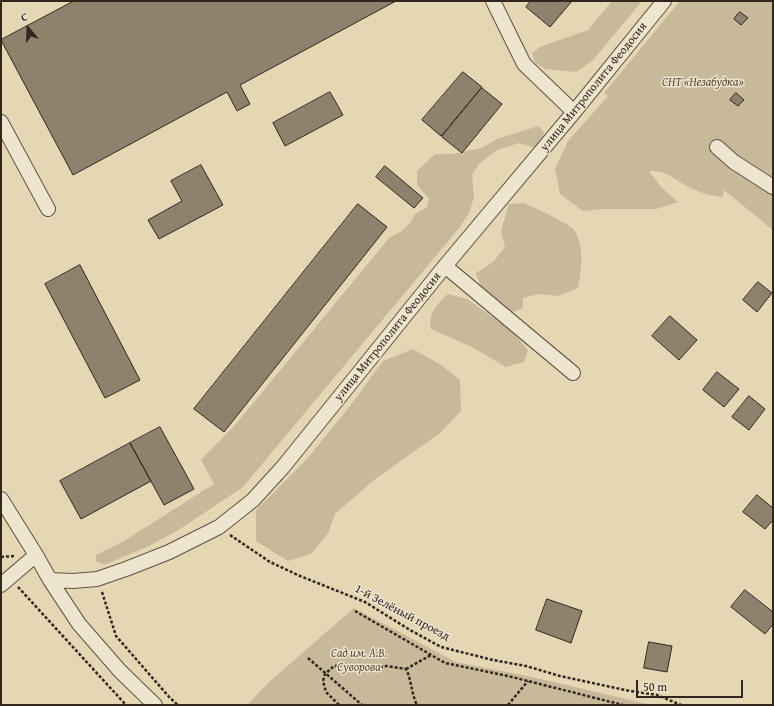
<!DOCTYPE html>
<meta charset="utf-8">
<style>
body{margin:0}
#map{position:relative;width:774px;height:706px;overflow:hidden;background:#e5d7b4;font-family:"Gentium Book Plus",serif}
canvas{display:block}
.frame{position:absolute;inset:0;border:2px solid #32261d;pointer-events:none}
.north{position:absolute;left:8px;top:8px;width:40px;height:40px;-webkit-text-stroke:3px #eee5ce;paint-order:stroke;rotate:341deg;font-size:11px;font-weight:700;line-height:16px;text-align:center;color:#32261d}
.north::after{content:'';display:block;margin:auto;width:14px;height:18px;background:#32261d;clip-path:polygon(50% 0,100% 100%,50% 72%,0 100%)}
.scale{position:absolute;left:636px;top:680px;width:107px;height:18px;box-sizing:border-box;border:2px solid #32261d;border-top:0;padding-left:5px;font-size:12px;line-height:14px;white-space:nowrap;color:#32261d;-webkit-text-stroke:3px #eee5ce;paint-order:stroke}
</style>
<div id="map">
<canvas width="774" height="706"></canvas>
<div class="frame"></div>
<div class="north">С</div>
<div class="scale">50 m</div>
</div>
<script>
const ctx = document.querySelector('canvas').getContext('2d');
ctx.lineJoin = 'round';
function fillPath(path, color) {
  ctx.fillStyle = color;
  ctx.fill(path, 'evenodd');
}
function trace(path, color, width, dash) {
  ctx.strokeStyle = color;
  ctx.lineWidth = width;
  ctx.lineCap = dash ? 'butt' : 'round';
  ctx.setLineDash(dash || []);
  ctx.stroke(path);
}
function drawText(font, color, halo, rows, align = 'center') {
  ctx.font = font + ' "Gentium Book Plus",serif';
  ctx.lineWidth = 3;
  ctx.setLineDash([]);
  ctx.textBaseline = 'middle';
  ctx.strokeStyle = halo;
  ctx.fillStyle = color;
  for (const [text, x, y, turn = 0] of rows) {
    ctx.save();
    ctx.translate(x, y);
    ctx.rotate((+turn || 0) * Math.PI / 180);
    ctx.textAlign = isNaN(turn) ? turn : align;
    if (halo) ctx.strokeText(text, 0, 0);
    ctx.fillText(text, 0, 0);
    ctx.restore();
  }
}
fillPath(new Path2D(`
 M612 1H642L593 60 576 72 545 69 535 62 532 53 540 47 588 30Z
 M680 1H773V230L724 190 723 197C710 196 698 192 687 186 672 178 667 171 649 171L661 187 678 202 656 209H601L583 211 560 194 555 169 568 141 608 96 604 93Z
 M538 126 544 132 543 140 536 148 519 143 497 150 478 165 472 175 474 197 469 213 460 227 243 487 180 529 149 546 104 565 96 561V555L124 541 214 484 201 460 236 424 389 238 402 231 410 223 415 214 427 207 429 199 417 185V171L435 154H453L482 148 497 139Z
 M524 203C534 208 569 223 574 230 585 246 581 270 578 288L558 296 538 294 523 298V308L514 312 495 303 482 290 476 273 493 262 505 247 501 231 509 204Z
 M448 294 467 299 511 330 528 350 524 362 506 367 474 348 431 329C428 312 437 305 448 294Z
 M413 349 441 365 460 380 461 411 440 433 374 480 335 514 328 533 311 554 288 561 256 541V510L307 459 350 406 383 361Z
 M354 608 456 662 532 677 652 705H247L269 682Z`), '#c7b99a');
const building = new Path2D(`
 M74 1H396L240 85 250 104 237 111 227 92 73 175 1 40Z
 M531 1H572L550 27 526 7Z
 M740 12 748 18 741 25 734 19Z
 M463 72 482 87 441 136 422 120Z
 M482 88 502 104 462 153 442 137Z
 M330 92 343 115 285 146 273 123Z
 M736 93 744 100 738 106 730 100Z
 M201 165 223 205 159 239 148 220 182 201 171 181Z
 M385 166 423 198 414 208 376 177Z
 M358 204 387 227 224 432 194 409Z
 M80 265 140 380 105 398 45 284Z
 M758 282 772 293 757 312 743 300Z
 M670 316 697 340 679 360 652 336Z
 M717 372 739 389 724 407 703 390Z
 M749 396 765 409 749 430 732 417Z
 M160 427 194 489 164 505 130 443Z
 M130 443 151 481 81 519 60 481Z
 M757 495 773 508V520L765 529 743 512Z
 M745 590 773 612V624L765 634 731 607Z
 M547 599 582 611 571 643 536 630Z
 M649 642 672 646 667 672 644 668Z`);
fillPath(building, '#8f826c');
trace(building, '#32261d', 1);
const minor = new Path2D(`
 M493 1 524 64 574 112
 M1 122 48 209
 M717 147 734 162 773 187
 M445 266 573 373
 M1 499 36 555 50 580 79 624 120 671 155 705
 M50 580 73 581 97 579 126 569 169 552 219 527 253 500 283 467 445 266 574 112 664 1
 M1 585 36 555`);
trace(minor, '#5f5243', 16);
trace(new Path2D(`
 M230 535 270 562 300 576 365 602 410 630 441 647 493 660 526 666 560 676 625 690 657 695 681 705
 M1 557 14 556
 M18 587 126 705
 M102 592 116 636 170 698 178 705
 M355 611 445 663 508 676 623 705
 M308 658 362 705
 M406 669 431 655
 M339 705 326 692 323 681 325 674 334 666 346 665 376 667 387 666 406 669C412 681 411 693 417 705
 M508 705 528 681`), '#32261d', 2.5, [3, 2]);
trace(minor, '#eee5ce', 14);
drawText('italic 12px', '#574b3c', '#eee5ce', [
 ["СНТ «Незабудка»",703,83],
 ["Сад им. А.В.",359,654],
 ["Суворова",359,668]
]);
drawText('12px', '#32261d', '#eee5ce', [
 ["улица Митрополита Феодосия",594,87,-51],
 ["улица Митрополита Феодосия",388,337,-51],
 ["1-й Зелёный проезд",402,613,28]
]);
</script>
